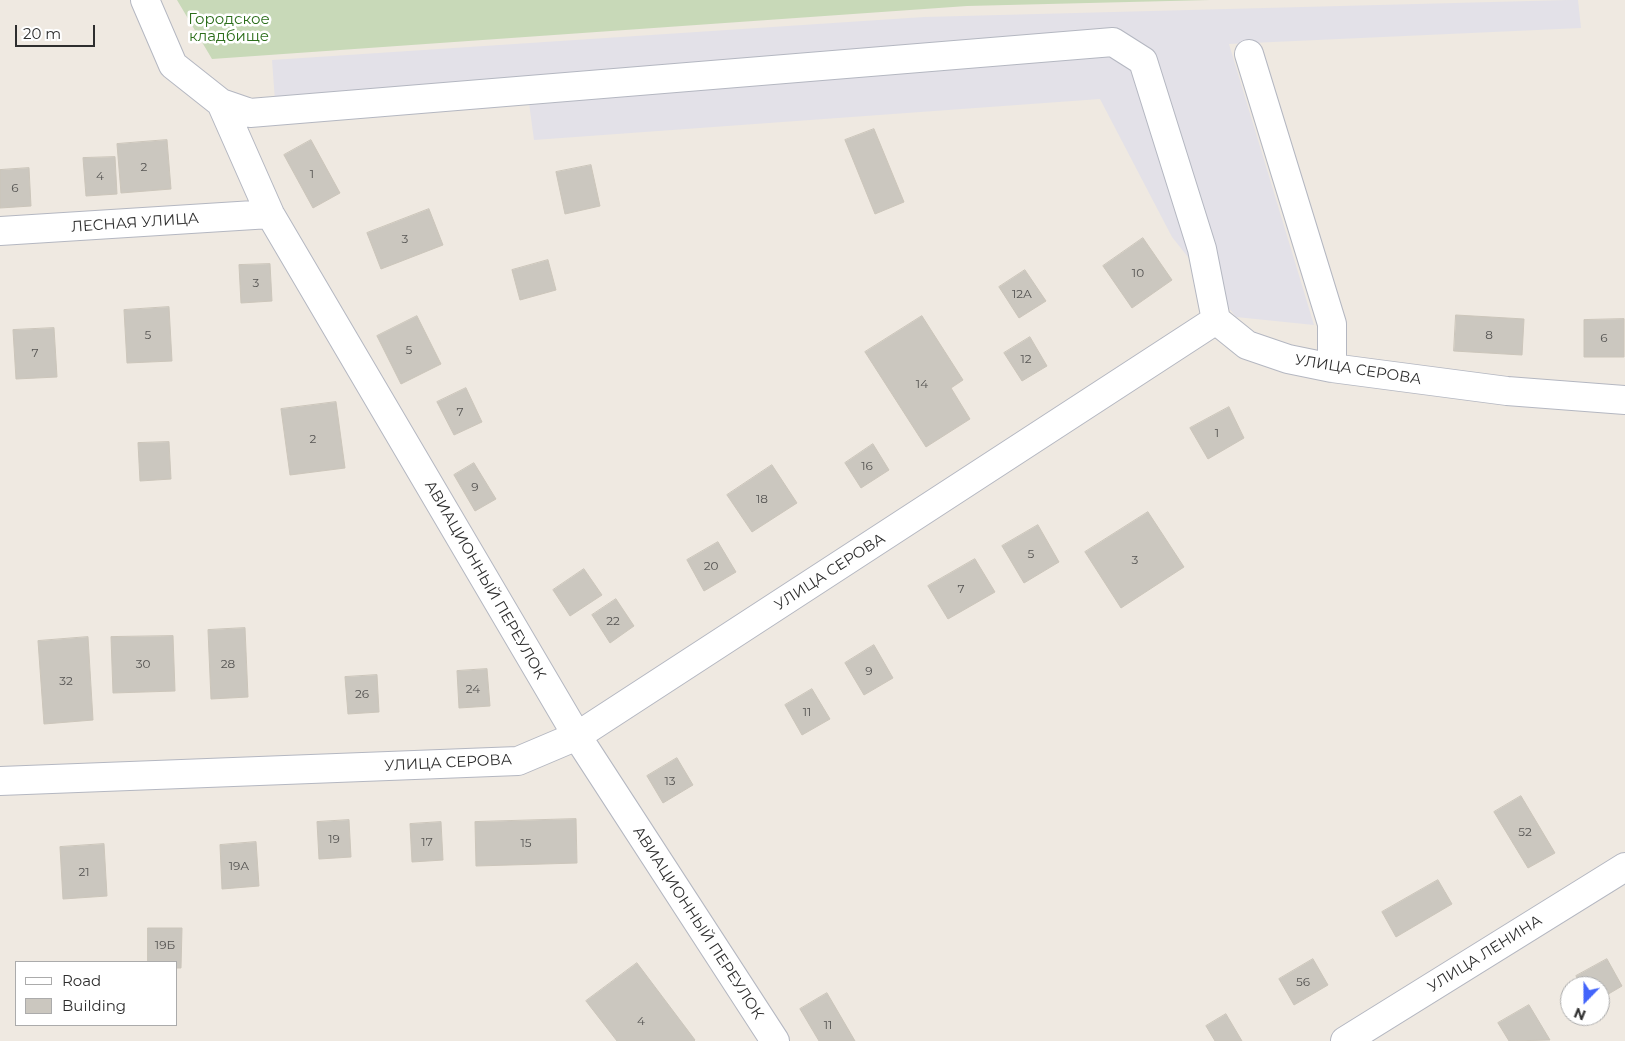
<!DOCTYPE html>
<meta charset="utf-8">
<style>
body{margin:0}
#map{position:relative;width:1625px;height:1041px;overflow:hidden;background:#efe9e1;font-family:Montserrat,sans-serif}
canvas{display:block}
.legend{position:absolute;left:15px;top:961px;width:162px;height:65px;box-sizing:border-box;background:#fff;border:1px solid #ababab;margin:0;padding:6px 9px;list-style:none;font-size:15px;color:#2e2e2e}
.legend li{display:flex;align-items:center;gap:10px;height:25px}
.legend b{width:25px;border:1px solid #ababab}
.north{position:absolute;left:1560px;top:976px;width:50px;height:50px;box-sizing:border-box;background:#fff;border:1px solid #ababab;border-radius:50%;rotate:202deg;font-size:14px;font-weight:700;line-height:20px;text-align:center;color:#2e2e2e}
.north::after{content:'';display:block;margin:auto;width:18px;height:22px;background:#4264fb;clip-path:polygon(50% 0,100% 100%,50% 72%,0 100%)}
.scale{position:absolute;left:15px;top:25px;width:80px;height:22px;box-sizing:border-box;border:2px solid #2e2e2e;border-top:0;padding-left:6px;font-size:15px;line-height:18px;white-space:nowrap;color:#2e2e2e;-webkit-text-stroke:4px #fff;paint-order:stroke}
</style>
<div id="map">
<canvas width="1625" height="1041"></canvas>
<ul class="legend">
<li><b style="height:6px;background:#fff"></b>Road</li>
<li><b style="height:14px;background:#cbc7bf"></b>Building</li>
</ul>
<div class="north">N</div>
<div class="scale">20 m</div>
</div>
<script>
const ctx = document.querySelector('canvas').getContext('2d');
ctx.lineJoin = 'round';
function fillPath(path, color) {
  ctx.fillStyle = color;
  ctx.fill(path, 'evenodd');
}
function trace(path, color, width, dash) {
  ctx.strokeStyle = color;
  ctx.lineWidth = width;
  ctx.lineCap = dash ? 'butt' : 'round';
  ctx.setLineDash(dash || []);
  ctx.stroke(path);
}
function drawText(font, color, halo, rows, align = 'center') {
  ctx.font = font + ' Montserrat,sans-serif';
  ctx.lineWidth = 5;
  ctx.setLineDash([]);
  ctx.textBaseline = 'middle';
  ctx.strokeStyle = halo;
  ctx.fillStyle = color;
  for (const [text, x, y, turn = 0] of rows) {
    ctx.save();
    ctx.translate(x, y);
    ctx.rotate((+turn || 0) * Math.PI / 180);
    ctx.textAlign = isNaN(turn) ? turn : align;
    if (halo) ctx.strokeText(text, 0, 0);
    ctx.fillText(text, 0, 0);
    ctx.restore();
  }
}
fillPath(new Path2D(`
 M1568 0H1578L1581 28 1229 44 1314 325 1236 317 1172 237 1100 99 534 140 526 81 275 101 272 60 924 17Z`), '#e3e1e8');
fillPath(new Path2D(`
 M177 0H1210L967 6 212 59Z`), '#c8d9b8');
const building = new Path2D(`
 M874 129 904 202 875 214 845 140Z
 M167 140 171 189 121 193 117 144Z
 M311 140 340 193 313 208 284 155Z
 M115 157 117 194 86 196 83 158Z
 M591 165 600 206 565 214 556 172Z
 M29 168 31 206 0 208V170Z
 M429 209 443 245 381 269 367 233Z
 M1143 238 1172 280 1132 308 1103 266Z
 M548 260 556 290 520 300 512 270Z
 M270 264 272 301 241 303 239 265Z
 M1025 270 1046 301 1019 318 999 287Z
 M169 307 172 361 127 363 124 310Z
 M1456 315 1524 319 1522 355 1454 351Z
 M417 316 441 364 401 384 377 336Z
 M922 316 963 380 951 388 970 419 926 447 865 352Z
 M1624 319V357H1584V320Z
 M54 328 57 377 16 379 13 330Z
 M1030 337 1047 366 1022 381 1004 353Z
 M466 388 482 422 454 435 437 402Z
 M336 402 345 468 290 475 281 409Z
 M1229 407 1244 438 1208 459 1190 428Z
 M169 442 171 479 140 481 138 443Z
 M873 444 889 470 861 488 845 463Z
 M474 463 496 499 475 511 454 475Z
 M772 465 797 503 752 532 727 495Z
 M1148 512 1184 567 1121 608 1085 552Z
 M1038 525 1059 562 1024 583 1002 546Z
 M718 542 736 572 704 591 687 560Z
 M975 559 995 592 948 619 928 586Z
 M584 569 602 595 570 616 553 590Z
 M616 599 634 626 610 643 592 615Z
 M245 628 248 697 211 699 208 630Z
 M173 636 175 691 113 693 111 637Z
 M88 637 93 720 44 724 38 641Z
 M874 645 893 678 864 695 845 663Z
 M487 669 490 706 459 708 457 671Z
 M377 675 379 712 348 714 345 677Z
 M812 689 830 719 802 735 785 705Z
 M677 758 693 785 663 803 647 776Z
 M1521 796 1555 853 1528 868 1494 812Z
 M576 819 577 863 476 866 475 822Z
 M349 820 351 857 319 859 317 822Z
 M441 822 443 860 412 862 410 824Z
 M256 842 259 886 222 889 220 845Z
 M104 844 107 896 63 899 60 847Z
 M1438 880 1452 904 1396 937 1382 912Z
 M148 928H182L181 968H176V962H148Z
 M1313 959 1328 985 1294 1005 1279 979Z
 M1607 959 1622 986 1600 999V986H1582L1576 976Z
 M637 963 695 1040 694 1041H617L586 1001Z
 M827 993 855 1041H819L800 1009Z
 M1529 1005 1550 1040 1509 1041 1498 1023Z
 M1226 1014 1242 1041H1215L1206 1026Z`);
fillPath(building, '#cbc7bf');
trace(building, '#cbc5ba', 1);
const minor = new Path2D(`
 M145 0 173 65 221 103 250 113 1113 42 1143 61 1202 249 1216 320
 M1249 54 1332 324V368
 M221 103 270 214 577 736 775 1041
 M0 231 270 214
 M0 781 518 761 577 736 1216 320 1247 345 1288 359 1332 368 1507 391 1625 400
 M1345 1041 1625 867`);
trace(minor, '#b4b7c1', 30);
trace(minor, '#fff', 28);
drawText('12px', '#555452', null, [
 ["2",144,167],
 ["1",312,174],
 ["4",100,176],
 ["6",15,188],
 ["3",405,239],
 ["10",1138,273],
 ["3",256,283],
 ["12А",1022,294],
 ["5",148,335],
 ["8",1489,335],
 ["6",1604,338],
 ["5",409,350],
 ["7",35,353],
 ["12",1026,359],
 ["14",922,384],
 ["7",460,412],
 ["1",1217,433],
 ["2",313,439],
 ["16",867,466],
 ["9",475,487],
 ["18",762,499],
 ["5",1031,554],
 ["3",1135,560],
 ["20",711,566],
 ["7",961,589],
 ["22",613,621],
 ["30",143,664],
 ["28",228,664],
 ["9",869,671],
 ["32",66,681],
 ["24",473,689],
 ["26",362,694],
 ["11",807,712],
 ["13",670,781],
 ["52",1525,832],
 ["19",334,839],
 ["17",427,842],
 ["15",526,843],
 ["19А",239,866],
 ["21",84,872],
 ["19Б",165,945],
 ["56",1303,982],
 ["4",641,1021],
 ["11",828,1025]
]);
drawText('15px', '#2c6e1b', '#fff', [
 ["Городское",229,20],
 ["кладбище",229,37]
]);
drawText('15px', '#2e2e2e', '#fff', [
 ["ЛЕСНАЯ УЛИЦА",135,223,-4],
 ["УЛИЦА СЕРОВА",1358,370,9],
 ["УЛИЦА СЕРОВА",830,572,-33],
 ["АВИАЦИОННЫЙ ПЕРЕУЛОК",485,580,60],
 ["УЛИЦА СЕРОВА",448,763,-3],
 ["АВИАЦИОННЫЙ ПЕРЕУЛОК",698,923,57],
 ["УЛИЦА ЛЕНИНА",1485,954,-32]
]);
</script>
